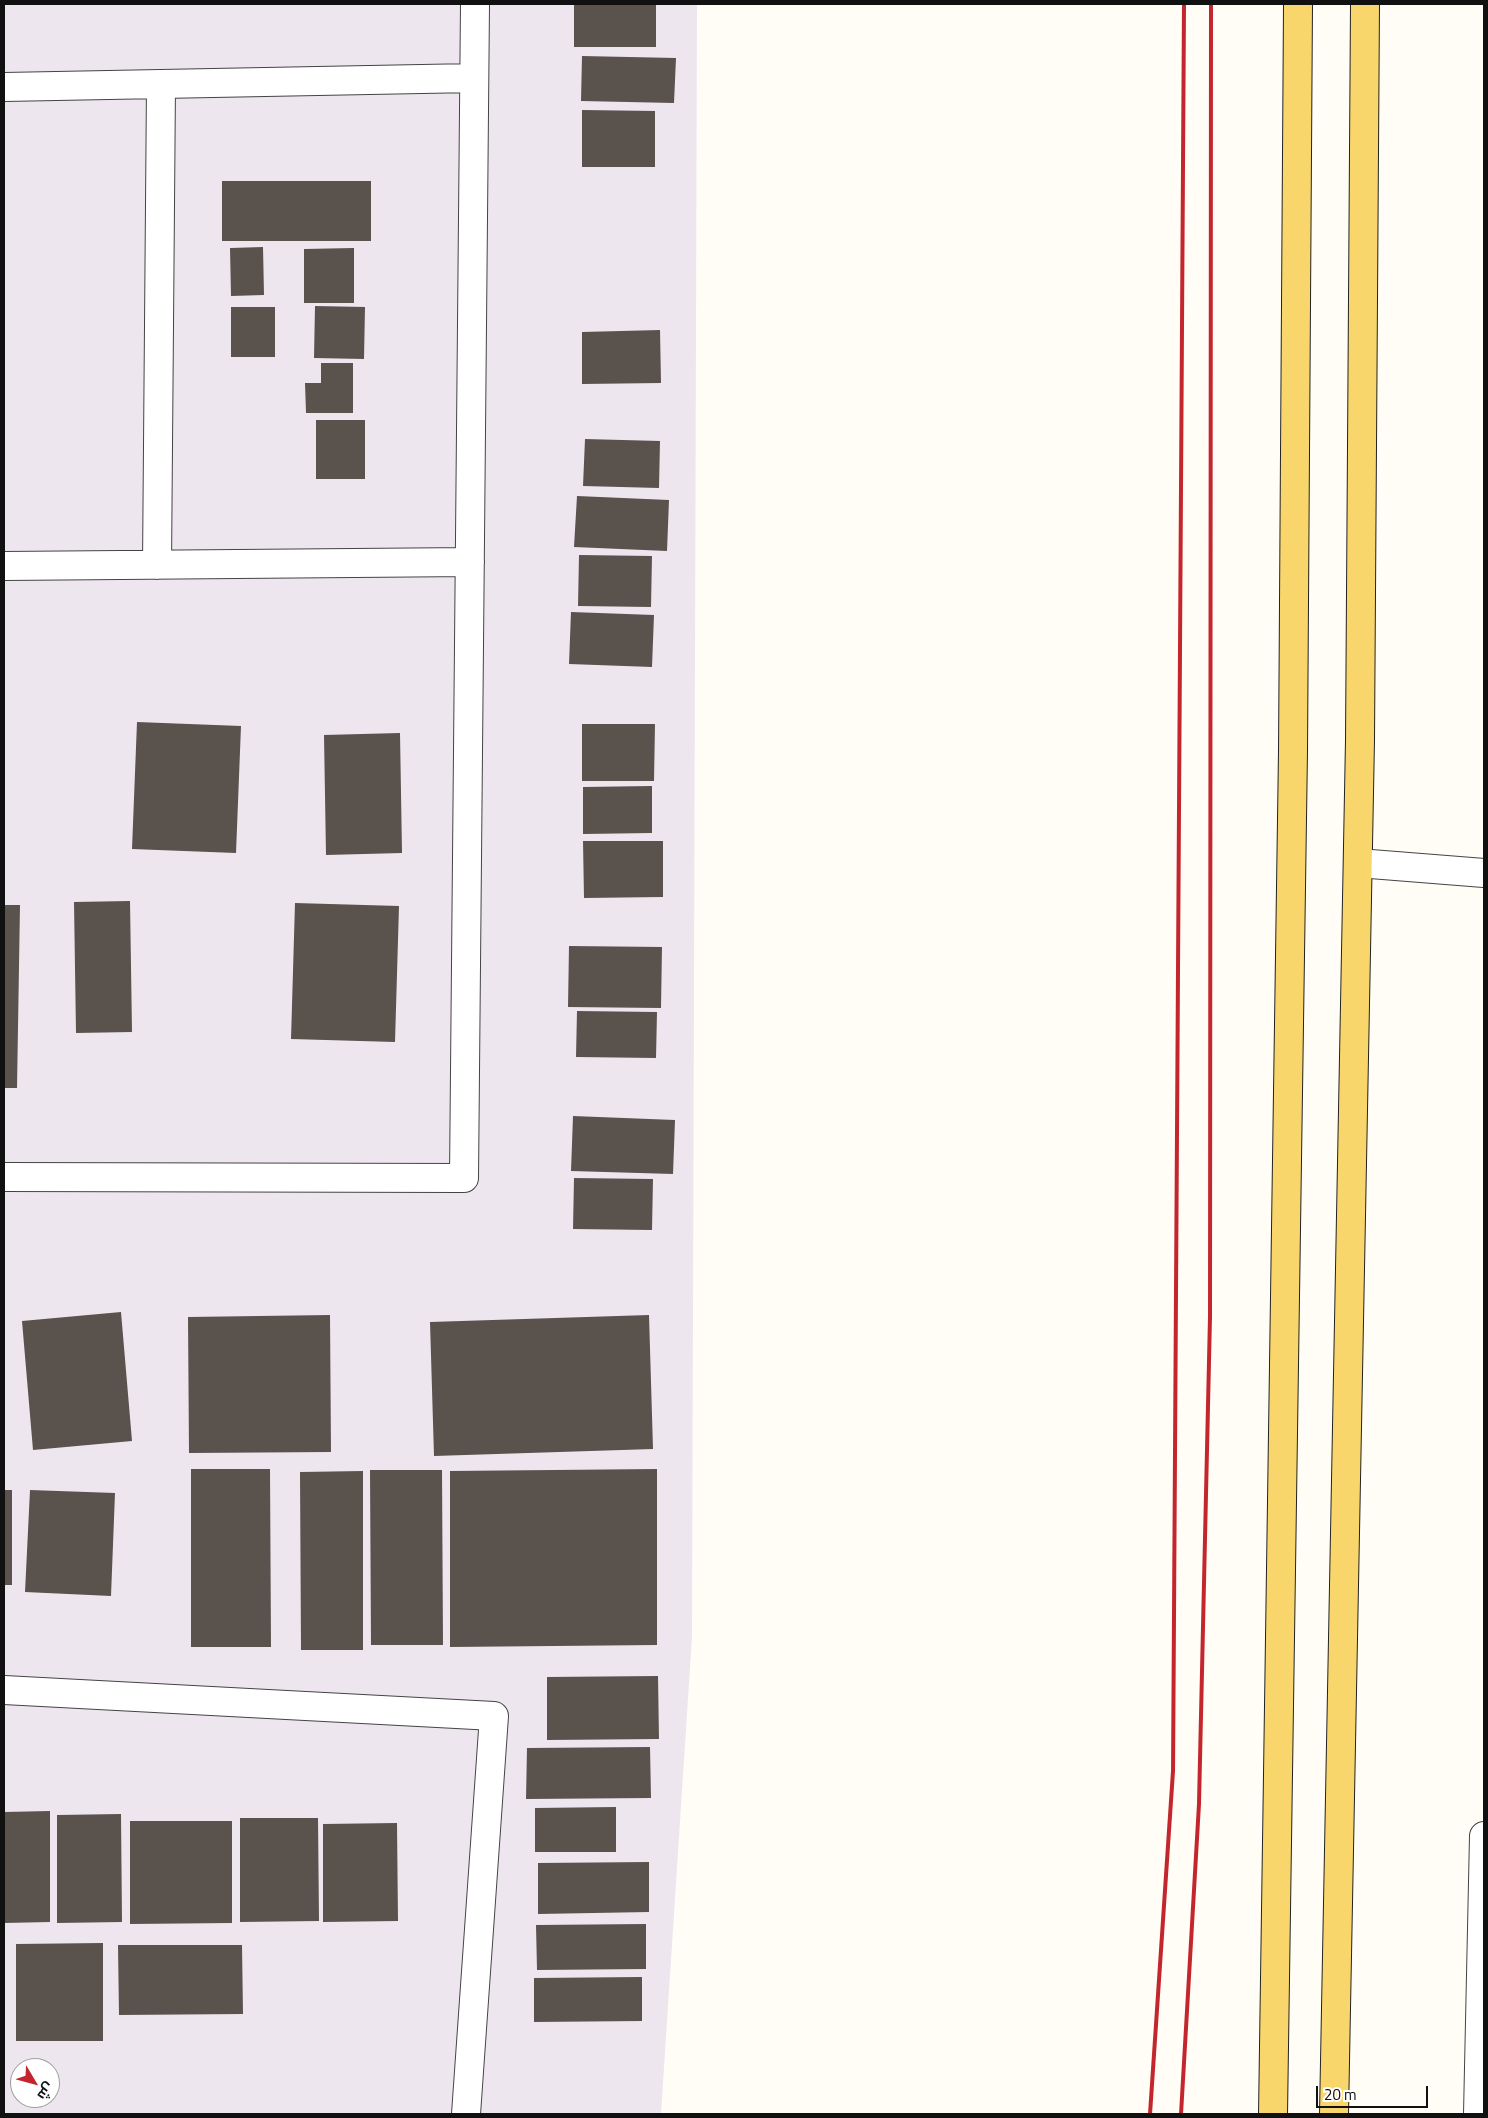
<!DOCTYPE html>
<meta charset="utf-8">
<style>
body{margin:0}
#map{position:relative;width:1488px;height:2118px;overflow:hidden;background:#fffdf5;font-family:Georgia,Cairo,serif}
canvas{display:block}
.frame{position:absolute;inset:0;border:5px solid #111;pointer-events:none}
.north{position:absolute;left:10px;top:2058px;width:50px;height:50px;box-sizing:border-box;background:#fff;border:1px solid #a0a0a0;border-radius:50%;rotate:127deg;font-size:14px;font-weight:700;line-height:20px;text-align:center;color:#111}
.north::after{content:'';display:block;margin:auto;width:18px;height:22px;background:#c4262e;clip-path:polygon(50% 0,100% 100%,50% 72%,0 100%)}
.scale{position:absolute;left:1316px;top:2086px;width:112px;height:22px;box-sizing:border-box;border:2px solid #111;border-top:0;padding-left:6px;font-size:15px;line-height:18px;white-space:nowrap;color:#111;-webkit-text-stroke:4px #fff;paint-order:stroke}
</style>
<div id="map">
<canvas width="1488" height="2118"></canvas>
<div class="frame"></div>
<div class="north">ش</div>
<div class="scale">20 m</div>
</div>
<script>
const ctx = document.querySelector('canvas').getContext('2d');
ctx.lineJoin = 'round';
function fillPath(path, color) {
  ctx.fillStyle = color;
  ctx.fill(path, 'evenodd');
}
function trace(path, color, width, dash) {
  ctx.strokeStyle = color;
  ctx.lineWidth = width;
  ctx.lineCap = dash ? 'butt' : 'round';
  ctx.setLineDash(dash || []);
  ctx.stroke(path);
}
fillPath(new Path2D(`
 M4 4H697L692 1637 661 2114H4ZM20 2068H50V2098H20Z`), '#eee6ef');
fillPath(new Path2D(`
 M574 4H656V47H574Z
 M582 56 676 58 674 103 581 101Z
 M582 110 655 111V167H582Z
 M222 181H371V241H222Z
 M263 247 264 295 231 296 230 248Z
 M354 248V303H304V249Z
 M315 306 365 307 364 359 314 358Z
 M231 307H275V357H231Z
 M660 330 661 383 582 384V332Z
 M321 363H353V413H306L305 383H321Z
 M316 420H365V479H316Z
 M585 439 660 441 659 488 583 486Z
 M577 496 669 500 667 551 574 547Z
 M579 555 652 556 651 607 578 606Z
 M571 612 654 615 652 667 569 664Z
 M137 722 241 726 236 853 132 849Z
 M582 724H655L654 781H582Z
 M400 733 402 853 326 855 324 735Z
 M652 786V833L583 834V787Z
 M583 841H663V897L584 898Z
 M130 901 132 1032 76 1033 74 902Z
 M295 903 399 906 395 1042 291 1039Z
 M4 905H20L17 1088H4Z
 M569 946 662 947 661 1008 568 1007Z
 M577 1011 657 1012 656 1058 576 1057Z
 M573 1116 675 1120 673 1174 571 1171Z
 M574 1178 653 1179 652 1230 573 1229Z
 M121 1312 132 1441 33 1450 22 1321Z
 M330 1315 331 1452 189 1453 188 1317Z
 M649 1315 653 1449 434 1456 430 1322Z
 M191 1469H270L271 1647H191Z
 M657 1469V1645L450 1647V1471Z
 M370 1470H442L443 1645H371Z
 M363 1471V1650H301L300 1472Z
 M4 1490H12V1585H4Z
 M30 1490 115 1493 111 1596 25 1592Z
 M658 1676 659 1739 547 1740V1677Z
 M650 1747 651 1798 526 1799 527 1748Z
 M616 1807V1852H535V1808Z
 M50 1811V1922L4 1923V1812Z
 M121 1814 122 1922 57 1923V1815Z
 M240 1818H318L319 1921 240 1922Z
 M130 1821H232V1923L130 1924Z
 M397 1823 398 1921 323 1922V1824Z
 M649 1862V1912L538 1914V1863Z
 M646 1924V1969L537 1970 536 1925Z
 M103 1943V2041H16V1944Z
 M118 1945H242L243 2014 119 2015Z
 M642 1977V2021L534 2022V1978Z`), '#5a524d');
const minor = new Path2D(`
 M4 87 474 78
 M157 565 161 84
 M4 566 470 562
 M1358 863 1484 873
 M4 1177 464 1178 475 4
 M4 1690 494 1716 466 2114
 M1478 2114 1484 1836`);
const major = new Path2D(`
 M1273 2114 1293 751 1298 4
 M1334 2114 1360 740 1365 4`);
trace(minor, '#444', 30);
trace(major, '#222', 30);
trace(minor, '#fff', 28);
trace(major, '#f9d66b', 28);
trace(new Path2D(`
 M1150 2114 1173 1771 1184 4
 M1181 2114 1199 1804 1210 1317 1211 4`), '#c4262e', 4);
</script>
